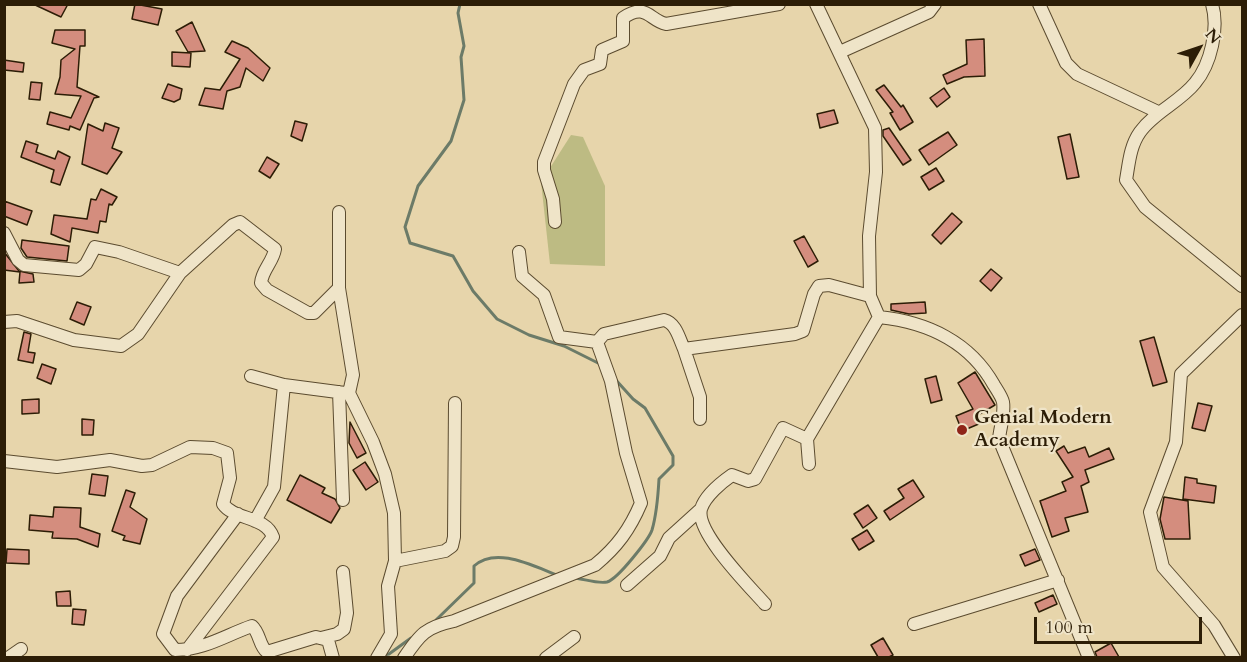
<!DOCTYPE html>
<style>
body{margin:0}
#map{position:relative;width:1247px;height:662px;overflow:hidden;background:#e7d5ab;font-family:Cardo,serif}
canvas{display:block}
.frame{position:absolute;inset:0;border:6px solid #2c1d06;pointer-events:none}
.north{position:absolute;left:1169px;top:18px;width:60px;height:60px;-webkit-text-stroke:4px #efe4c8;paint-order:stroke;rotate:50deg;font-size:16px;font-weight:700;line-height:24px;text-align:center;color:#2c1d06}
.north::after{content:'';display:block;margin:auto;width:21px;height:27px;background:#2c1d06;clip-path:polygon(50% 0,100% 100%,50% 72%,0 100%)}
.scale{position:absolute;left:1034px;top:617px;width:168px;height:27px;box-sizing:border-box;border:3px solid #2c1d06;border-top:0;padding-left:8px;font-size:18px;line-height:21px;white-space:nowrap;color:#2c1d06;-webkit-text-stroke:4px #efe4c8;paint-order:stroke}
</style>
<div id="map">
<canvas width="1247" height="662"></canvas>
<div class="frame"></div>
<div class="north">N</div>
<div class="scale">100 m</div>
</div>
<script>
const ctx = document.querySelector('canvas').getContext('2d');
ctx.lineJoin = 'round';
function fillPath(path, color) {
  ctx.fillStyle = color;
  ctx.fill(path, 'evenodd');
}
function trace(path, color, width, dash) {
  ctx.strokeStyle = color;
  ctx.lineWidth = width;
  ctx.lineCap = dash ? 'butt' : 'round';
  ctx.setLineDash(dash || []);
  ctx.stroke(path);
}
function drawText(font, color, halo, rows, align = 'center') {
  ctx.font = font + ' Cardo,serif';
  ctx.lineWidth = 4.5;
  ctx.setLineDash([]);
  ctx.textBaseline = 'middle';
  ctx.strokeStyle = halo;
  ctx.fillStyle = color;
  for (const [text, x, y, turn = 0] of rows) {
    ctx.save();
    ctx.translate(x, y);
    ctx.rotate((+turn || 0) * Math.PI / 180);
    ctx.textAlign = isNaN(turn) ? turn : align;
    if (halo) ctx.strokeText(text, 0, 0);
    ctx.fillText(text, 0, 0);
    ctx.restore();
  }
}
fillPath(new Path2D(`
 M571 135 583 137 605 186V266L550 264 541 182Z`), '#bdbb83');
trace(new Path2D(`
 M460 4 458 13 464 46 461 57 464 100 451 141 418 186 405 227 410 243 453 256 473 291 497 319 529 335 564 346 600 364
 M575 578C584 579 598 584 607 582 618 579 649 539 652 530 657 513 658 497 659 479L673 465V456L645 408 633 399 615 379
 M436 620 474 583V566C496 546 533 566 557 575
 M384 655 389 654 411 638`), '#6c7b68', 3);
const building = new Path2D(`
 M33 4H68L61 17Z
 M135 4 162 9 158 25 132 19Z
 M192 22 205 51 188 52 176 31Z
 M55 30H85V46H80L77 87 99 97 94 98 80 130 70 126 69 130 47 124 50 112 71 118 81 96 55 94 60 77 61 60 75 49 52 43Z
 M984 39 985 76 964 77 947 84 943 75 967 64 966 40Z
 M232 41 248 48 270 68 263 81 246 68 240 87 227 91 223 109 199 105 205 88 220 90 240 59 225 52Z
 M172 52 191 53 190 67 172 66Z
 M4 60 24 63 23 72 4 70Z
 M31 82 42 83 40 100 29 99Z
 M168 84 182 89 180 99 174 102 162 98Z
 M884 85 901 107 903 105 913 122 900 130 890 113 893 112 876 90Z
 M944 88 950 97 937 107 930 98Z
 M834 110 838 123 820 128 817 114Z
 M295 121 307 124 302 141 291 136Z
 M105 123 119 128 112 148 122 152 107 174 82 164 88 124 103 131Z
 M889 128 911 160 903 165 883 136V130Z
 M948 132 957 145 929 165 919 150Z
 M1070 134 1079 177 1067 179 1058 137Z
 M26 141 38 145 36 152 55 159 58 151 70 157 60 185 51 182 54 170 21 157Z
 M267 157 279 164 270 178 259 171Z
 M936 168 944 181 929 190 921 177Z
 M101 189 117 197 112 205 109 204 106 222 100 221 98 233 72 228 70 242 51 234 54 215 87 219 91 199 96 200Z
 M4 201 32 211 27 225 4 216Z
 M952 213 962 222 941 244 932 235Z
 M804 236 818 261 808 267 794 241Z
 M22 240 69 246 67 261 27 257 21 248Z
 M4 252 19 271 33 274 34 282 19 283 20 272 4 270Z
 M991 269 1002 278 991 291 980 281Z
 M77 302 91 307 84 325 70 319Z
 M925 302 926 313 909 314 891 310V304Z
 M24 332 31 334 28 352 35 353 33 363 18 360Z
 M1154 337 1167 382 1153 386 1140 341Z
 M42 364 56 369 51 384 37 378Z
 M975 372 995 405 978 415 981 423 962 431 956 416 973 409 958 383Z
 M936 376 942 400 931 403 925 379Z
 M39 399V413L22 414V400Z
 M1198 403 1212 406 1205 431 1192 428Z
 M82 419 94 420 93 435H82Z
 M350 422 366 453 357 458 349 443Z
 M1064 446 1068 453 1085 447 1089 457 1109 448 1114 459 1085 470 1089 482 1081 486 1088 512 1065 518 1069 531 1052 537 1040 501 1066 491 1062 482 1073 477 1056 451Z
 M365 462 378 482 366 490 353 470Z
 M92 474 108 476 105 496 89 494Z
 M300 475 325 488 322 493 335 499 340 508 331 523 287 500Z
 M1185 477 1197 479V483L1216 486 1214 503 1183 499Z
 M913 480 924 497 890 520 884 511 904 498 898 489Z
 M126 490 135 493 130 507 147 519 140 544 123 540 125 536 112 531Z
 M1164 497 1188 501 1190 539H1165L1160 519Z
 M868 505 877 518 863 528 854 514Z
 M54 507 81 508 80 527 100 534 98 547 77 539 52 538 53 532 29 530 30 515 53 517Z
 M867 530 874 541 859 550 852 539Z
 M7 549 29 550V564L6 563Z
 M1035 549 1040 560 1025 566 1020 555Z
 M70 591 71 606H57L56 592Z
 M1053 595 1057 604 1039 612 1035 603Z
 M73 609 86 610 84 625 72 624Z
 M883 638 893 655 889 657H878L871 645Z
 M1111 643 1119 657H1097L1095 652Z`);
fillPath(building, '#d48d7e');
trace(building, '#2c1d06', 1.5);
const minor = new Path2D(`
 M816 4 875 128 876 172 869 236 870 296 879 317C927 322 970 342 994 385 997 390 1002 397 1003 402 1005 413 1000 428 999 439L1089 658
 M1039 4 1066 63 1077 74 1158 112
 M1212 4C1219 28 1211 64 1195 83 1180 102 1154 112 1140 132 1130 146 1129 163 1126 180L1145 207 1242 286
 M840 52 929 12 935 4
 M339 212V288L353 375 349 393 373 442 385 474 394 513 395 561 388 586 391 634 377 658
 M555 222 553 199 544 170V162L574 84 584 70 600 64 602 50 623 41V18C646 2 649 20 666 24L779 4
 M4 233 18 260 24 265 79 270 86 264 95 247 119 252 180 273
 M519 252 522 276 544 295 559 337 597 342
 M4 322 17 321 74 340 121 346 138 334 180 273 233 225 240 222 275 249C273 262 262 270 261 283L267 290 308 313H314L339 288
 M684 349 700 397V419
 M251 376 284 385 345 393
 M339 392 343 500
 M4 461 57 467 110 460 142 466 152 465 190 447 213 448 227 453 230 478 223 504C234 520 266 516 273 537L187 650
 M809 464 807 439 879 317
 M238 514 177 596 163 634 175 650C204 650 226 635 252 626 260 633 259 646 267 652L316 637 328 640 333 658
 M255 521 274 487 284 385
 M395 561 445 551 452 546 454 537 455 403
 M627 585 660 556 669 538 701 509
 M765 604C750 587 695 532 701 509 705 496 722 482 732 475L748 481 755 479 783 428 807 439
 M914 624 1058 580
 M321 638 337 634 344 629 347 613 343 572
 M8 658 21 649
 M404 658C420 634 426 627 454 621L595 565C617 547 630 529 641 503L626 453 611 381 597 342 604 334 664 320C676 323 679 338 684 349L795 334 803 331 814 294 819 286 829 285 870 296
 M546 658 574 637
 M1234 658 1214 625 1163 567 1150 512 1176 442 1181 374 1242 315`);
trace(minor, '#5b4b2f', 14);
trace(minor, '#efe4c8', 12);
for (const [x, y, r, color] of [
 [962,430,6,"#8f2418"]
]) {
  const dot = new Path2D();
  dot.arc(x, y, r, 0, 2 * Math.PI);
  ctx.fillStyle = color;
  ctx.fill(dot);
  trace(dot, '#efe4c8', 2);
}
drawText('bold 20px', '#2c1d06', '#efe4c8', [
 ["Genial Modern",974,418],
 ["Academy",974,441]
], 'left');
</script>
